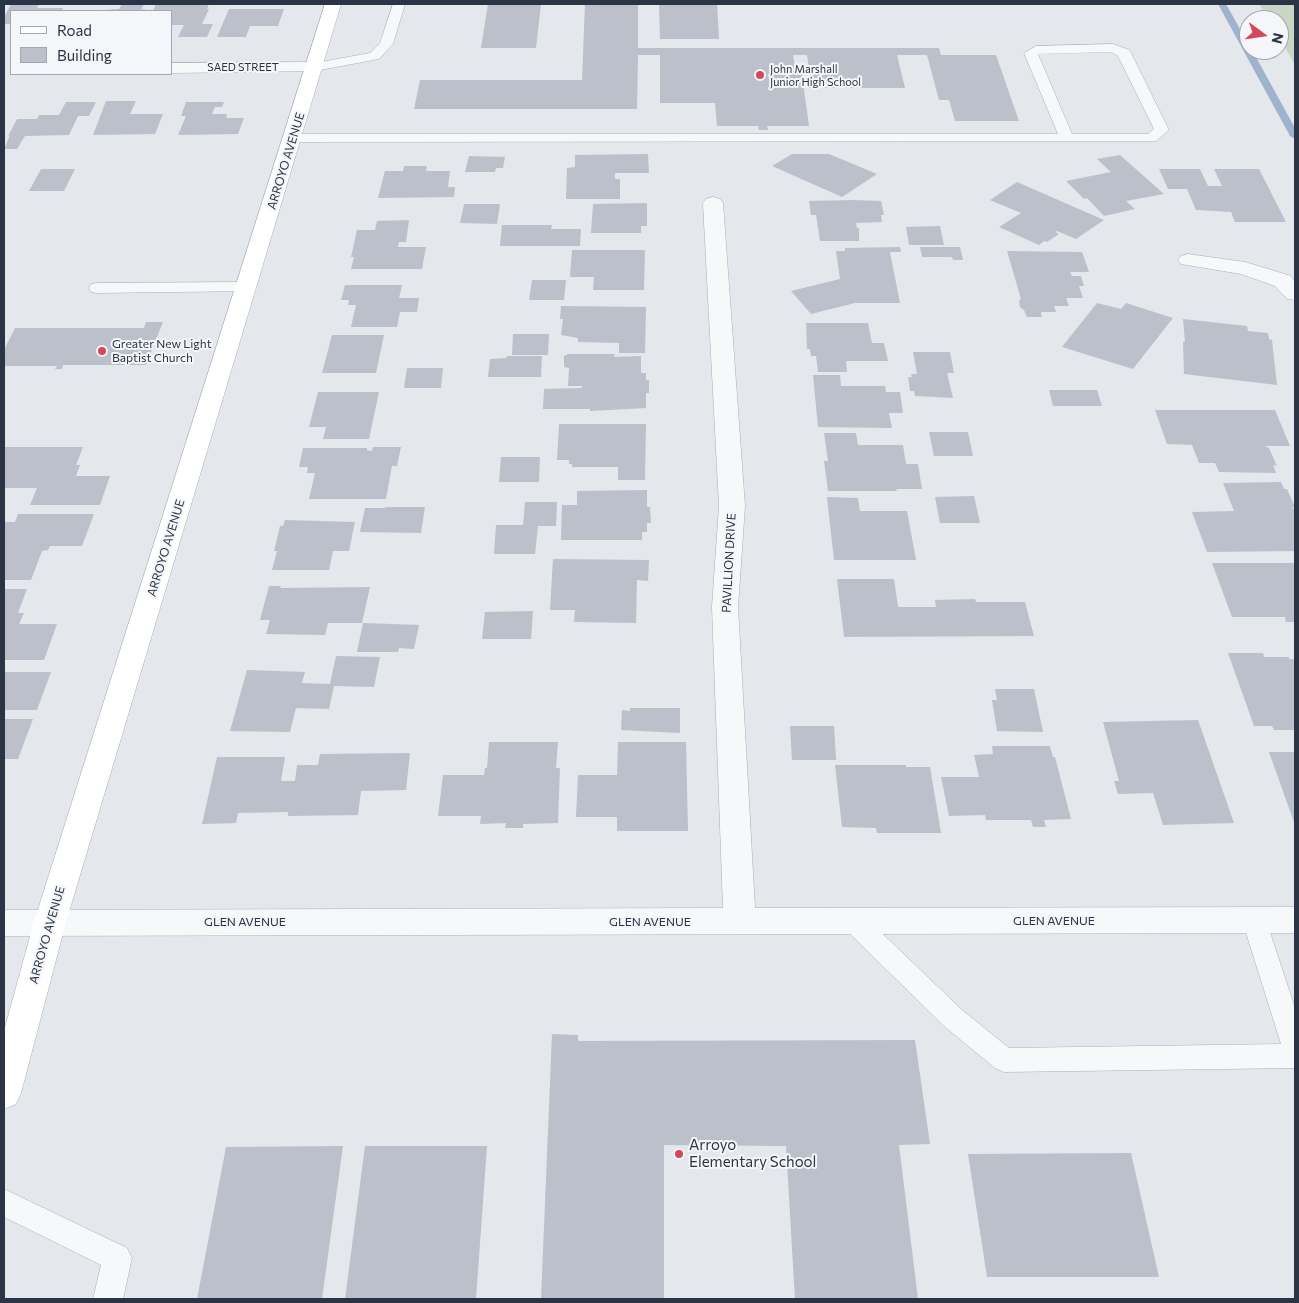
<!DOCTYPE html>
<style>
body{margin:0}
#map{position:relative;width:1299px;height:1303px;overflow:hidden;background:#e4e7ec;font-family:Commissioner,sans-serif}
canvas{display:block}
.frame{position:absolute;inset:0;border:5px solid #2b3445;pointer-events:none}
.legend{position:absolute;left:10px;top:10px;width:162px;height:65px;box-sizing:border-box;background:#f4f6f9;border:1px solid #a4a8b1;margin:0;padding:6px 9px;list-style:none;font-size:15px;color:#2b3445}
.legend li{display:flex;align-items:center;gap:10px;height:25px}
.legend b{width:25px;border:1px solid #a4a8b1}
.north{position:absolute;left:1239px;top:10px;width:50px;height:50px;box-sizing:border-box;background:#f4f6f9;border:1px solid #a4a8b1;border-radius:50%;rotate:104deg;font-size:14px;font-weight:700;line-height:20px;text-align:center;color:#2b3445}
.north::after{content:'';display:block;margin:auto;width:18px;height:22px;background:#d1495b;clip-path:polygon(50% 0,100% 100%,50% 72%,0 100%)}
</style>
<div id="map">
<canvas width="1299" height="1303"></canvas>
<div class="frame"></div>
<ul class="legend">
<li><b style="height:6px;background:#fff"></b>Road</li>
<li><b style="height:14px;background:#bbc0ca"></b>Building</li>
</ul>
<div class="north">N</div>
</div>
<script>
const ctx = document.querySelector('canvas').getContext('2d');
ctx.lineJoin = 'round';
function fillPath(path, color) {
  ctx.fillStyle = color;
  ctx.fill(path, 'evenodd');
}
function trace(path, color, width, dash) {
  ctx.strokeStyle = color;
  ctx.lineWidth = width;
  ctx.lineCap = dash ? 'butt' : 'round';
  ctx.setLineDash(dash || []);
  ctx.stroke(path);
}
function drawText(font, color, halo, rows, align = 'center') {
  ctx.font = font + ' Commissioner,sans-serif';
  ctx.lineWidth = 4;
  ctx.setLineDash([]);
  ctx.textBaseline = 'middle';
  ctx.strokeStyle = halo;
  ctx.fillStyle = color;
  for (const [text, x, y, turn = 0] of rows) {
    ctx.save();
    ctx.translate(x, y);
    ctx.rotate((+turn || 0) * Math.PI / 180);
    ctx.textAlign = isNaN(turn) ? turn : align;
    if (halo) ctx.strokeText(text, 0, 0);
    ctx.fillText(text, 0, 0);
    ctx.restore();
  }
}
fillPath(new Path2D(`
 M1259 4H1295V65L1279 37V20H1269Z`), '#c9d6c5');
fillPath(new Path2D(`
 M1218 4H1226L1249 45V50H1252L1295 128V139L1290 136Z`), '#9fb4cc');
fillPath(new Path2D(`
 M11 4H39L37 8H63L62 11H11V24H4V17Z
 M122 4H144L141 10 145 9 144 11H103V10L119 9Z
 M156 4H209L207 9H209L202 24H213L207 37H178L184 25H171V11H153Z
 M488 4H541L536 48H481Z
 M585 4H638V48H939L941 55H996L1019 121H955L949 100H939L927 55H897L905 88H812L807 55H793L795 68H801L809 126H767L768 130H759L758 126H717L715 103H660V55H638L637 109H414L420 80H582Z
 M659 4H717L719 39H660Z
 M229 9H284L278 26H250L246 37H217Z
 M106 101H136L130 114H163L155 134 93 135Z
 M66 102H96L89 116H78L69 135 25 136 17 149H4L10 135 8 136 17 119H37L39 115H59Z
 M186 102H224L222 107H215L212 114H227L226 118H244L238 134 178 135 186 116H181Z
 M648 154 649 173H615V179H620V199H566L567 168 575 167V155Z
 M792 154H829L877 174 842 197 772 166Z
 M1120 155 1164 194 1126 201 1135 209 1104 216 1087 198 1084 199 1066 181 1111 172 1097 159Z
 M469 156 505 157 503 168H496L495 172H465Z
 M404 166H427L426 171H450L448 187H455L454 197 378 198 385 171H403Z
 M41 169H75L64 191H29Z
 M1159 169H1200L1208 186H1222L1214 169H1259L1286 222H1235L1231 212 1196 210 1187 189H1168Z
 M1017 182 1104 220 1076 239 1057 231 1055 232 1059 234 1047 242 1044 241 1039 245 999 227 1021 213 990 200Z
 M852 200 881 201 884 215H881L882 222 856 223 857 228H859V241H820L816 215H811L809 201Z
 M647 203V226H641V233H591L593 204Z
 M464 204H500L497 224 460 223Z
 M409 220 406 242H399L398 247H426L422 269H351L354 257H351L357 230H375L377 221Z
 M502 225H552L551 229H581L580 246H500Z
 M940 226 944 245H909L906 227Z
 M900 247 901 252H890L900 303H855L811 314 791 291 840 279 836 251H845V248Z
 M920 247H960L963 260H954L951 257H922Z
 M572 250H645L644 290H593L594 277H570Z
 M1007 251 1082 252 1089 272H1070L1072 276H1081L1084 286H1079L1083 298H1066L1069 306H1054L1056 312H1041L1042 317H1027L1024 310 1020 307 1019 300 1021 299Z
 M532 280H566L564 300H529Z
 M345 285H402L399 298H419L417 312H400L397 327H351L356 305H348L349 300H341Z
 M1097 303 1121 309 1126 303 1173 318 1133 369 1062 347Z
 M561 306 646 307 645 353H619V343L578 342V338L561 335 563 319H560Z
 M1183 319 1247 326 1248 331 1268 333 1269 339 1272 340 1277 385 1184 374 1183 342H1185Z
 M146 322H163L146 365H63L62 369H55L57 366H4V350L15 328H144Z
 M806 323H868L872 343H884L888 361H846L847 372H818L816 356H811L810 349H807Z
 M513 334H549L548 355H512Z
 M332 335H384L376 373H322Z
 M913 352H950L954 373H947L953 398 915 396 914 391H910L908 377H912L911 374H917Z
 M568 354H615L614 357 641 356V373H646V380H649V393H646V408L590 411V409H543L544 389 582 388V386H568L569 368 564 367V356Z
 M507 356H542L541 377H488L490 359 506 358Z
 M407 368H443L441 388H404Z
 M813 375H840L841 386H885L886 392H900L903 413H889L892 428 818 427Z
 M1049 390H1097L1102 406H1053Z
 M318 392H379L369 439H323L326 427H309Z
 M1155 410H1275L1290 446H1265L1269 448 1277 466 1273 465 1276 473 1219 472 1215 463H1199L1192 445 1167 444Z
 M559 424H646L645 480H618V467H572V464H569V460H557Z
 M929 432H968L973 456H934Z
 M824 433H856L858 445H903L906 464H918L922 489H896L897 491H828L824 461H828Z
 M4 447H83L76 465H80L76 476H110L100 505H30L37 488H4Z
 M373 447H401L397 466H392L386 499H309L315 473H307L308 467H299L303 448H367V450L372 451Z
 M501 457H540L539 482H499Z
 M1281 482 1284 489H1287L1295 507 1291 508 1295 509V551L1207 552 1192 512 1234 511 1223 483Z
 M647 490V507H650L651 523H647V532H642V540H561L562 505H577V491Z
 M974 496 980 523H940L935 497Z
 M827 497 858 498 860 511H907L916 560H834Z
 M525 502H557L556 526H538L535 554H494L496 525H523Z
 M385 507H425L421 533 360 532 365 508H385Z
 M18 514H94L82 546H50L48 550 42 551 31 580H4V522H15Z
 M285 520 355 522 349 551H333L329 570H272L277 551H274L280 526H283Z
 M553 559 649 560 648 581 637 580 636 623 574 622 575 610H550Z
 M1212 563H1295V622H1286L1285 617H1232Z
 M837 579H894L898 607H936L935 600 975 599 976 602H1025L1034 636 844 637Z
 M269 586H281L280 588 370 587 362 623H328L325 635 266 634 270 620H260Z
 M4 589H27L18 613H24L19 624H57L44 660H4Z
 M533 611 531 639H482L485 612Z
 M363 623 419 625 414 649 399 648 398 652H357Z
 M1228 653H1263L1264 657H1289V659H1295V730H1274L1272 726H1254Z
 M336 656 380 657 374 687 334 686 329 709 296 708 290 732 230 731 247 670 305 672 302 683 330 684Z
 M4 672H51L37 710H4Z
 M995 689H1034L1043 732 997 731 992 700H997Z
 M630 708H680V733L621 730 622 710 630 711Z
 M4 719H33L18 759H4Z
 M1198 720 1234 823 1163 825 1153 793 1118 794 1114 781H1119L1103 722Z
 M790 726H834L836 760H792Z
 M489 742H558L556 768H560L558 823 523 824V828H505L506 823 480 824 481 816H438L443 775H484L485 768H487Z
 M618 742H686L688 831H617V817H576L578 775H617Z
 M992 746H1050L1053 757H1055L1071 819 1044 820 1046 827H1033L1031 820H986L985 815 949 816 941 777H979L974 755 993 754Z
 M1269 752H1295V825Z
 M410 753 406 790 361 791 358 815 288 816V812L238 813 236 823 202 824 217 757H285L281 781H295L297 765H318L320 754Z
 M835 765H906V767H930L941 833H877L876 828 842 827Z
 M552 1034 578 1035V1041L915 1040 930 1144 899 1145 918 1299H795L786 1146 664 1145V1299H541Z
 M343 1146 322 1299H197L226 1147Z
 M365 1146H487L476 1299H345Z
 M1131 1153 1159 1277H987L968 1154Z`), '#bbc0ca');
const lane = new Path2D(`
 M393 4H405L393 44 379 59 315 71 310 70 308 67 310 64 370 53 380 43Z
 M1113 44 1129 50 1131 53 1169 130 1156 141 293 142 288 141 286 138 288 135 293 134H1058L1024 53 1036 46ZM1111 52 1118 56 1154 129 1148 134H1072L1038 54Z
 M247 282 253 283 255 287 253 291 97 293 91 292 89 288 91 284 97 283Z
 M1254 910 1263 913 1266 920 1295 1008V1068L1004 1072 995 1068 944 1026 845 929 842 922 845 915 854 912 863 915 962 1010 1009 1048 1281 1044 1242 920 1245 913Z
 M4 1189 127 1248 132 1258 123 1299H93L101 1265 4 1217Z`);
const street = new Path2D(`
 M315 62 321 63 324 67 321 71 171 73V63Z
 M713 197 720 199 723 203 745 506 738 607 755 908 1295 907V933L4 936V910L723 908 712 607 719 506 703 203 706 199Z
 M1188 254 1245 262 1291 276 1295 282V300L1287 299 1275 286 1241 274 1181 264 1178 260 1181 256Z`);
const secondary = new Path2D(`
 M325 4H341L66 922 21 1093 16 1104 4 1109V1031L34 922Z`);
trace(lane, '#a9aeb7', 1);
trace(street, '#a9aeb7', 1);
trace(secondary, '#a9aeb7', 1);
fillPath(lane, '#f7f8fa');
fillPath(street, '#f7f8fa');
fillPath(secondary, '#fff');
for (const [x, y, r, color] of [
 [760,75,5,"#d1495b"],
 [102,351,5,"#d1495b"],
 [679,1154,5,"#d1495b"]
]) {
  const dot = new Path2D();
  dot.arc(x, y, r, 0, 2 * Math.PI);
  ctx.fillStyle = color;
  ctx.fill(dot);
  trace(dot, '#f4f6f9', 2);
}
drawText('11px', '#2b3445', '#f4f6f9', [
 ["SAED STREET",243,67]
]);
drawText('11px', '#2b3445', '#f4f6f9', [
 ["John Marshall",770,69],
 ["Junior High School",770,82]
], 'left');
drawText('12px', '#2b3445', '#f4f6f9', [
 ["ARROYO AVENUE",286,161,-73],
 ["ARROYO AVENUE",166,548,-73],
 ["PAVILLION DRIVE",729,563,-87],
 ["GLEN AVENUE",1054,921],
 ["GLEN AVENUE",245,922],
 ["GLEN AVENUE",650,922],
 ["ARROYO AVENUE",47,935,-74]
]);
drawText('12px', '#2b3445', '#f4f6f9', [
 ["Greater New Light",112,344],
 ["Baptist Church",112,358]
], 'left');
drawText('15px', '#2b3445', '#f4f6f9', [
 ["Arroyo",689,1145],
 ["Elementary School",689,1162]
], 'left');
</script>
